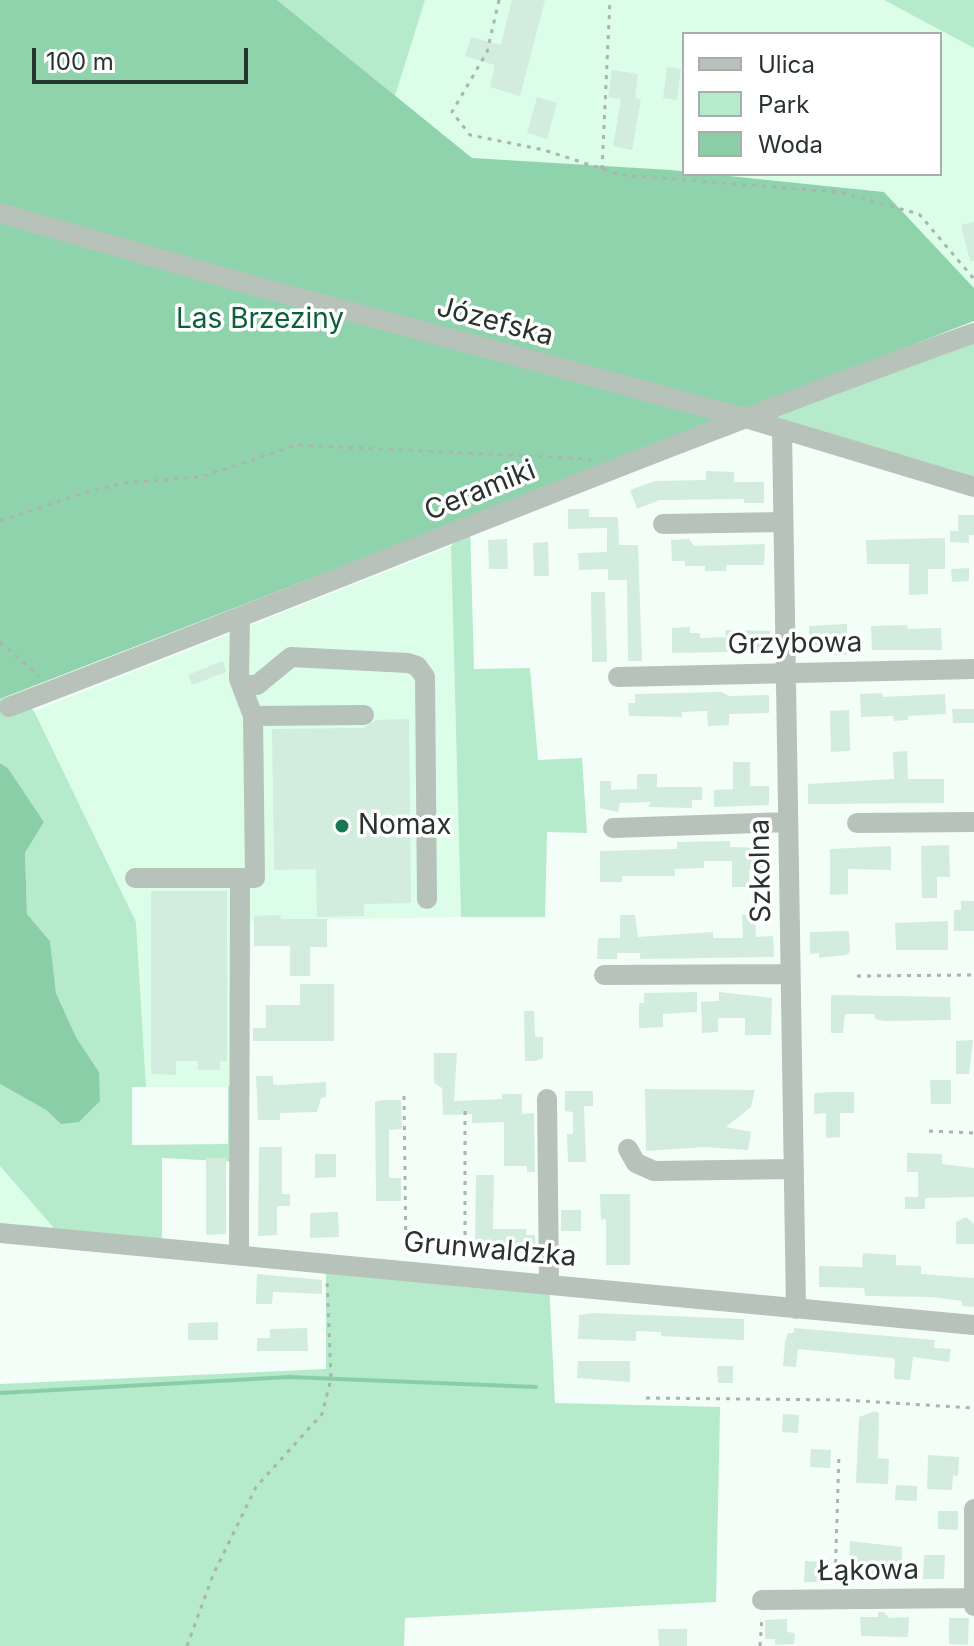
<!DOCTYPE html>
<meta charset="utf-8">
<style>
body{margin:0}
#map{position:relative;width:974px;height:1646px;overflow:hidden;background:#f4fef8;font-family:Inter,sans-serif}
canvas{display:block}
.legend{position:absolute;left:682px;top:32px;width:260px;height:144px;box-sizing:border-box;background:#fff;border:2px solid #aaaeab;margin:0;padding:10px 14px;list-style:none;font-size:24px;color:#2a342e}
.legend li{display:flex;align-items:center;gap:16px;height:40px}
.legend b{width:40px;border:2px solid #aaaeab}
.scale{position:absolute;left:32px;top:48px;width:216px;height:36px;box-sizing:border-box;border:4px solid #2a342e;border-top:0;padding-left:10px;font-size:24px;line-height:28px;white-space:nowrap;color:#2a342e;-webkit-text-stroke:6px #fff;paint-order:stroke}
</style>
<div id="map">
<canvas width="974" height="1646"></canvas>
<ul class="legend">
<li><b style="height:10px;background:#b7c2bb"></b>Ulica</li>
<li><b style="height:22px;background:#b5eacb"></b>Park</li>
<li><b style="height:22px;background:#8acea8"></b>Woda</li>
</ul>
<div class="scale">100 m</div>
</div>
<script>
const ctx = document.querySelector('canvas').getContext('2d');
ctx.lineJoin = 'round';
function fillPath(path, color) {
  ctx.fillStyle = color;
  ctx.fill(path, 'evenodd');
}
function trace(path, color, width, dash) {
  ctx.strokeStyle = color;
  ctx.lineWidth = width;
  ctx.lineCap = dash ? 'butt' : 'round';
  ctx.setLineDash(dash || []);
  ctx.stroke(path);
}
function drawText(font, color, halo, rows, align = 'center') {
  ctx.font = font + ' Inter,sans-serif';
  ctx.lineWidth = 7;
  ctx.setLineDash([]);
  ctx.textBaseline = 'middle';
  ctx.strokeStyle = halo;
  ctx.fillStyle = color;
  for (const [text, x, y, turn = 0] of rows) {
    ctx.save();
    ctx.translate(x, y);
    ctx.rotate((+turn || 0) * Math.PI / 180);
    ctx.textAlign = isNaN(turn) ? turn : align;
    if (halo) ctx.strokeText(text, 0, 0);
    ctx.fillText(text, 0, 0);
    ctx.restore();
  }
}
fillPath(new Path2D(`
 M425 0H884L923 19 974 48V288L884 192 710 174H940V34H684V171L472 158 395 96Z
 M451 546 461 917 251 921 249 1087H146L136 922 34 711Z
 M0 1166 53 1227 51 1245 0 1240Z`), '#dcfee9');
fillPath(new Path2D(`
 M277 0H425L395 96Z
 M884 0H974V48Z
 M974 339V485L742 417Z
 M470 525 474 669 530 668 538 760 582 758 587 833 547 832 545 917H461L451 546Z
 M17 694 34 711 136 922 146 1087H132V1145L228 1144V1086L240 1087V1162L162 1158V1254L59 1244 53 1227 0 1166V1084L46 1110 61 1124 99 1072 76 1037 56 993 50 941 27 914 25 853 44 822 8 768 0 763V699Z
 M326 1263 549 1284 555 1403 720 1407 716 1602 405 1618 404 1646H0V1384L326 1369Z`), '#b5eacb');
fillPath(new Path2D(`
 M0 0H277L472 158 671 170 884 192 974 288V321L0 699Z`), '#8fd3ad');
fillPath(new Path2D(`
 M0 763 8 768 44 822 25 853 27 914 50 941 56 993 76 1037 99 1072 100 1101 79 1122 61 1124 46 1110 0 1084Z`), '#8acea8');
trace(new Path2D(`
 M0 1393 289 1377 536 1387`), '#8acea8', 4);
fillPath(new Path2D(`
 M512 0H545L520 96 490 87 495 65 465 56 471 37 501 45Z
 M667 67 681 69 677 100 663 98Z
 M612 70 638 74 635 98 641 99 632 150 613 146 621 99 608 97Z
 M537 97 557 103 547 139 527 133Z
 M974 222V261H970L961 225Z
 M706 471 734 472V482H764V503H744V499L660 500 637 509 630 490 655 481 706 480Z
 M568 509H589V517H618L619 545H638L642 661H628L627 580H608V569L579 570 578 553 607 552V528L568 529Z
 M958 515H974V535H969V543L950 542V531H958Z
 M945 538V569H928V594L909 595V564H867L866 540Z
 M507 539 508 569H489L488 540Z
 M689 539 694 546 765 544 764 565H726L727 571H705V566H685V561H672L671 540Z
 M548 542 549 576H534L533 543Z
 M969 568V581L952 582 951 569Z
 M591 592H605L607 662H592Z
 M847 624V655H832V649H809V626Z
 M907 625 908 629 941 628 942 650H872L871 626Z
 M690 627V633H700V638L726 637 725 630 770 631V652H750V648H728V652L672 653V628Z
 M223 661 226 672 192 685 188 675Z
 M722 692 729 696 769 695V713L729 714V725L708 726 707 711 682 712V717L629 716 628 703H635V694Z
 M882 693 883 697 945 694 946 714 908 716V720L894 721 893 716 861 717 860 694Z
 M952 709H974V723H953Z
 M849 710 850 751 831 752 830 711Z
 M409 719 411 903 364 904V916L317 917 316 869 274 870 272 729 364 728 376 720Z
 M907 751 908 779H944V803L808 804V784L894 779 893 752Z
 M733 762H750V786H769V805L714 807V790L733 789Z
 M637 774H657V787H702V800H692V808L648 807 651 802 620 803 618 812 600 808V781H611V790L637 789Z
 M730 841V847L769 848V871L749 870 750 887H732V861H704V868L675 869V876H622V882H600V851L677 849V842Z
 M949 845 950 877H937V898H922L921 846Z
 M891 846V870L848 869V894L830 895V849Z
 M151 891H227V1061H220V1070H198V1061H176V1075L151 1074Z
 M961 901H974V931H954V910H961Z
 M755 914 756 937 773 936 774 957 640 959V953H617V959H597L598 938H620V915H635L638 937 713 932V938H743L742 915Z
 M280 915 281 919H327V947H310V976H290V946H254V916Z
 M948 921V950H896L895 923Z
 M849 931 850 952 846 955 819 958V953L810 954V932Z
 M300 984H334V1041H253V1028H266V1005H300Z
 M697 992V1012L663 1014V1027L639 1028V1003H644V993Z
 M719 992 772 998 771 1035H745V1018H718V1032L702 1033 701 1002 719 1001Z
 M831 995 950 997 951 1020 885 1021 875 1019V1014H845L843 1033H831Z
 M524 1011H534L535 1037H543V1058L535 1061H525Z
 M973 1040 969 1074H956V1041Z
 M434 1053H457L454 1101 502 1099V1094H522V1114L534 1113 535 1172H527V1166H504V1122L472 1123V1114L443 1115 442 1088 434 1083Z
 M256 1076H273V1084L280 1085 326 1082V1097L321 1098 317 1112 280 1113V1120H258Z
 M930 1080H951V1104H931Z
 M645 1089 755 1090 751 1107 726 1127 751 1132 748 1150 705 1147 646 1151Z
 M565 1091H593V1106H584L586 1162H568L567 1134H573V1112L565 1111Z
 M833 1092H854V1113H840V1137L826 1138V1113L814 1114V1093Z
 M382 1100H401L402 1129 389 1130V1178H401V1201H376L375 1102Z
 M259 1147H282V1194H290V1206H277V1235L258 1236Z
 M907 1153 942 1154V1164L974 1168V1197L925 1198V1209H905V1197H918V1172H907Z
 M315 1154H336V1177L315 1178Z
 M206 1158H226V1234L206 1235Z
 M476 1175H494L493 1229H526V1235H535L536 1259H525V1253H507L508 1250H475Z
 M600 1194H630V1265H606V1219L601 1220Z
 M561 1210H581V1231H561Z
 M338 1212 339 1237 310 1238V1213Z
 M966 1217 974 1224V1244H956V1222Z
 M863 1253 896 1255V1265L921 1266V1274L974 1278V1307L962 1306V1301L932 1297 865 1296 864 1288 819 1287V1266L862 1267Z
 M257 1274 322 1280V1294L273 1292 272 1304H256Z
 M594 1313 744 1319V1340L661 1336V1332L636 1331V1341L578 1339 579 1315Z
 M218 1322V1340H188V1323Z
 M307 1328 308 1351H257V1338H270V1329Z
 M794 1328 935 1340 934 1348 951 1349 949 1362 913 1357 910 1380 894 1379 895 1359 892 1358 798 1349 796 1367 783 1366 785 1341 788 1333H794Z
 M578 1361H630V1382L577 1378Z
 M717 1366H733V1383H718Z
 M875 1411 879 1413 878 1458 889 1459 888 1484 856 1483 859 1417Z
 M783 1414 799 1415 798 1433 782 1432Z
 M811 1449 831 1450 830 1468 810 1467Z
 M928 1455 959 1457 958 1476 953 1475 952 1490 927 1489Z
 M896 1485 917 1486V1501L895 1500Z
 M938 1511H958V1530L938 1529Z
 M850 1541 902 1547 901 1578 854 1577V1569H849Z
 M924 1555H945L944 1579H923Z
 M805 1561 825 1562V1582H804Z
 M878 1612H884L889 1618 909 1617 908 1637 861 1636 860 1617H878Z
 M949 1618H969L968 1645 949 1644Z
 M787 1619V1632L795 1633 794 1644 775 1645V1639H765V1620Z
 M658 1629H687V1646H659Z`), '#d2ecdd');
trace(new Path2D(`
 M499 0 487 52 452 112 470 135 544 150 621 175 839 192 919 214 974 279
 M602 169 610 0
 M0 521 87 492 125 483 201 477 297 445 591 459
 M0 642 39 676
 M857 976 974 975
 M404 1096 406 1254
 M465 1111V1260
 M929 1131 974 1133
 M646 1398 844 1400 974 1408
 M835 1583 839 1453
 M187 1646 213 1575 256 1487 322 1414 331 1379 327 1279
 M760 1646 762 1616`), '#aab4ae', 3, [4, 6]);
trace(new Path2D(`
 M0 213 237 281 742 417 974 487
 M782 431 796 1309
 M663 524 783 522
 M240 619 239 679 253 716
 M618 677 974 669
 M239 679 246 685H257L291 657 408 663 417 666 425 677 427 899
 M9 707C331 584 649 450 974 333
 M857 823 974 822
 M613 828 788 822
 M135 878H255L253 716 364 715
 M604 975 790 974
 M547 1099 549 1284
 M628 1149 636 1163 654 1171 794 1169
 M0 1233 974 1325
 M239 1255 240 878
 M974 1509V1606
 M762 1600 974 1598`), '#b7c2bb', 20);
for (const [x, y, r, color] of [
 [342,826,8,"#17774e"]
]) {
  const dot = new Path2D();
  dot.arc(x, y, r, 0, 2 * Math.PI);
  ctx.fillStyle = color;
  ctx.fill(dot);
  trace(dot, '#fff', 3);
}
drawText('28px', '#0d603e', '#fff', [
 ["Las Brzeziny",260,320]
]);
drawText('28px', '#2a342e', '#fff', [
 ["Józefska",495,322,15],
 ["Ceramiki",480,491,-22],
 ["Grzybowa",795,644,-1],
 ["Szkolna",761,871,-91],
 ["Grunwaldzka",490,1250,5],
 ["Łąkowa",868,1571,-1]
]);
drawText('28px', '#2a342e', '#fff', [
 ["Nomax",358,826]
], 'left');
</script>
